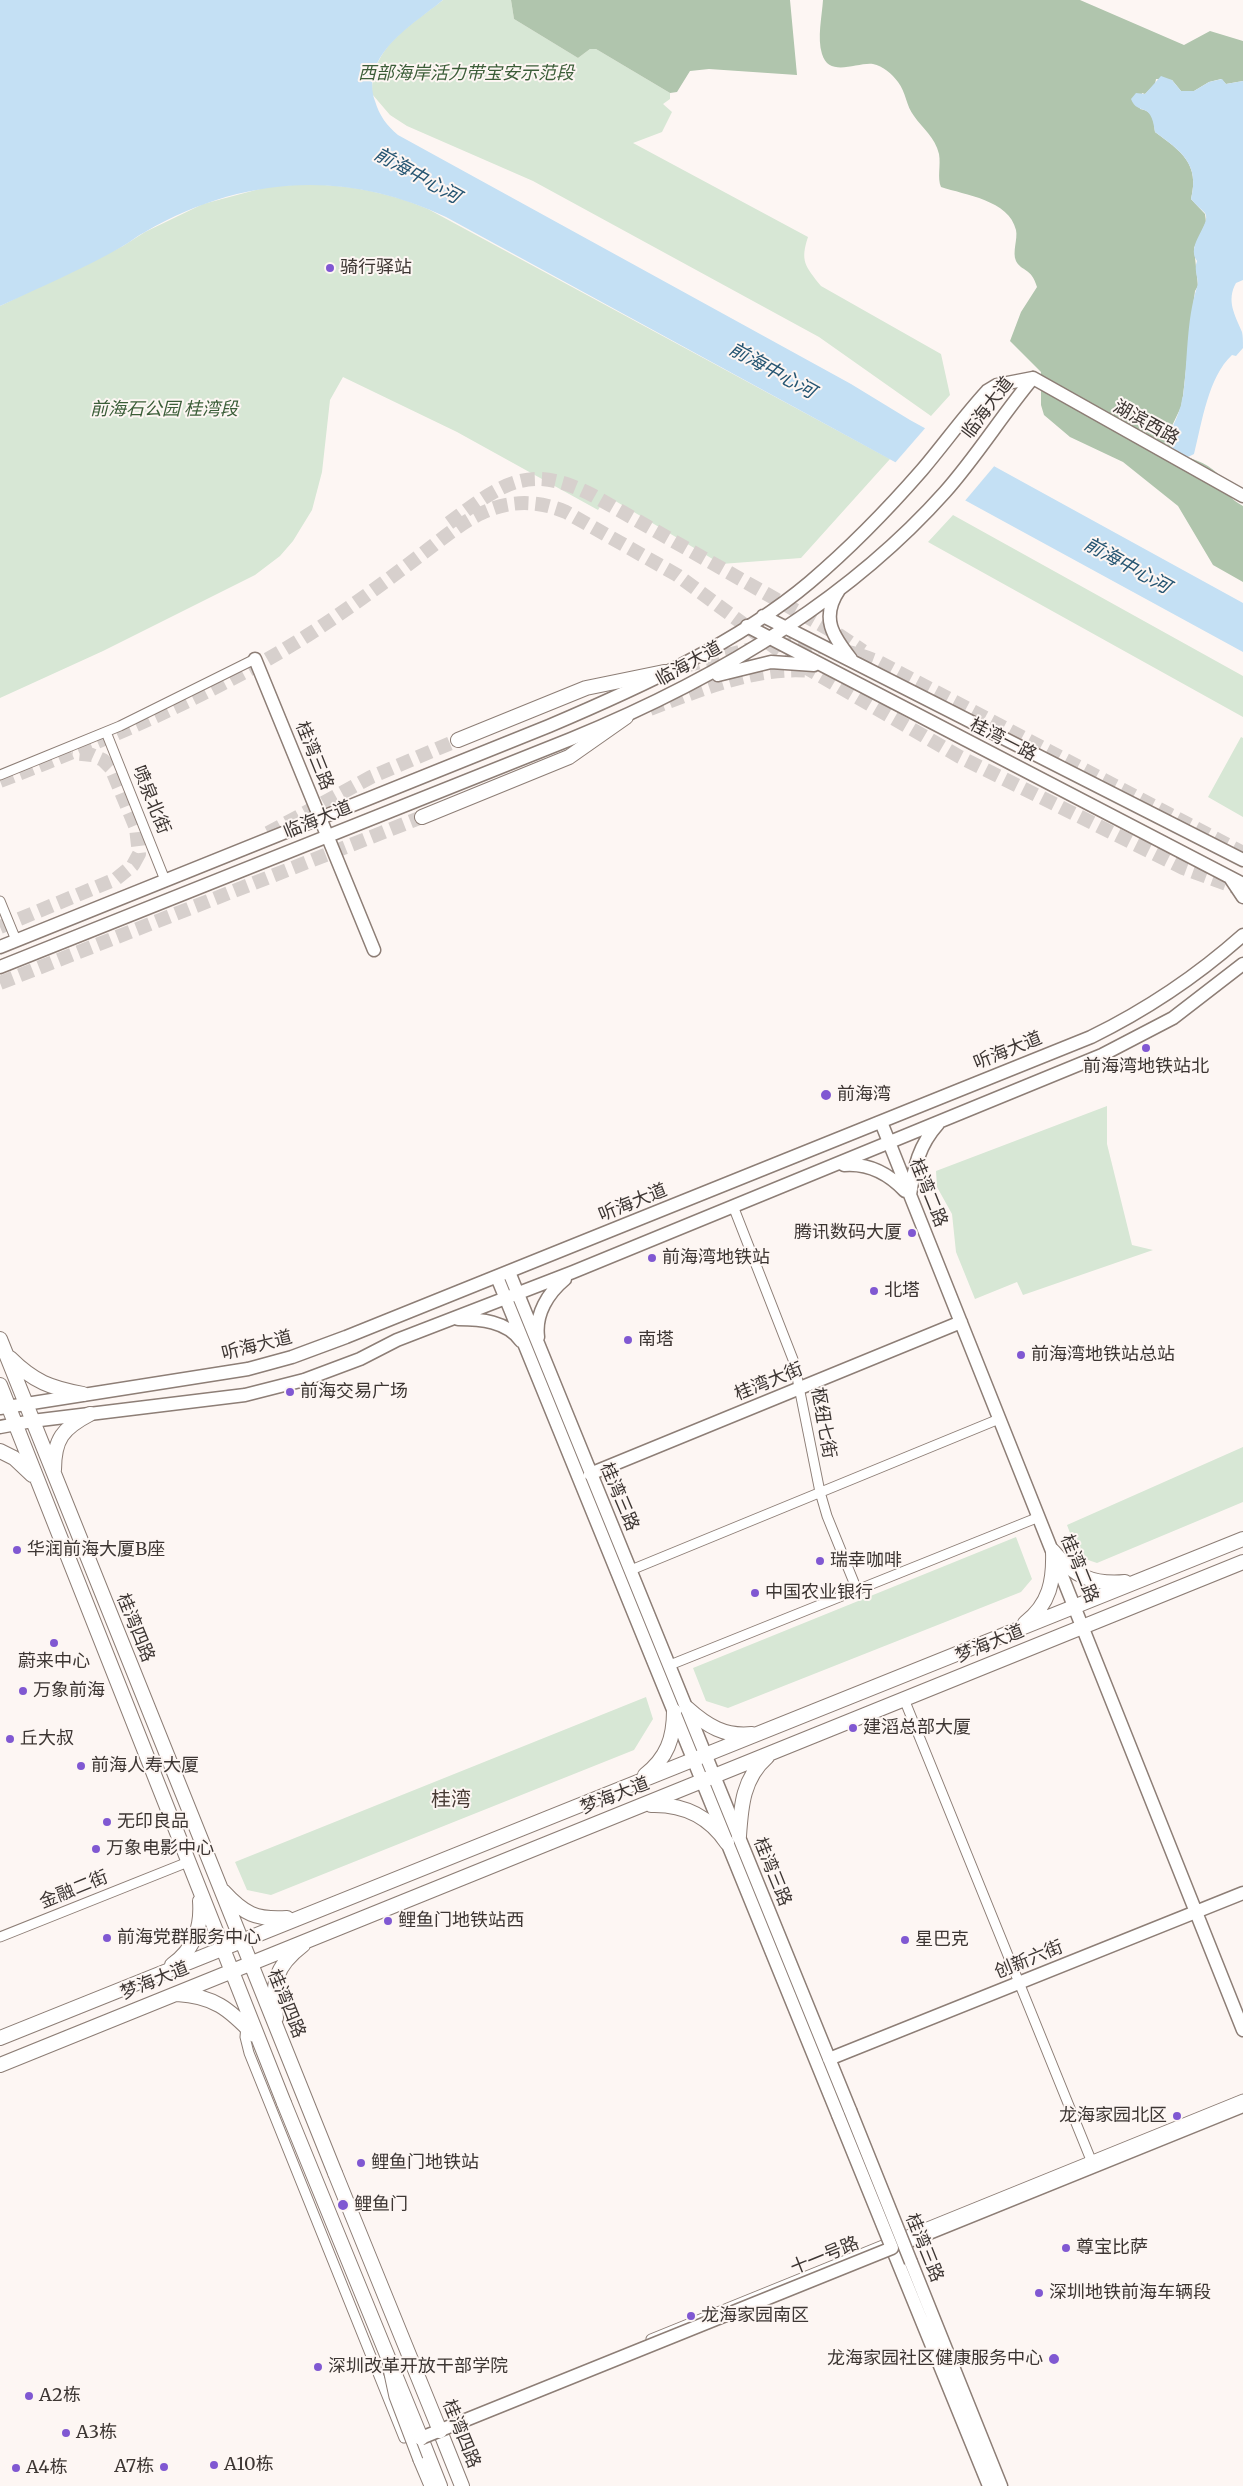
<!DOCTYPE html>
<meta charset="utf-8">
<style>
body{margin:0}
canvas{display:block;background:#fdf6f3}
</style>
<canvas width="1243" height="2486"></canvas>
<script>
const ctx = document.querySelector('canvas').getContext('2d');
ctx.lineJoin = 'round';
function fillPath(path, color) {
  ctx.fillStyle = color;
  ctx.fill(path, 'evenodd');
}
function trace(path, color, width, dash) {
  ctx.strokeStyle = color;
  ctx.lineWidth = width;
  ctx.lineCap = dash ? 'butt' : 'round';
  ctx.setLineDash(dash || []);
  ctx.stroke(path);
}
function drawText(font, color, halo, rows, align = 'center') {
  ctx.font = font + ' Merriweather,"Noto Sans SC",serif';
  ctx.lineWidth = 4;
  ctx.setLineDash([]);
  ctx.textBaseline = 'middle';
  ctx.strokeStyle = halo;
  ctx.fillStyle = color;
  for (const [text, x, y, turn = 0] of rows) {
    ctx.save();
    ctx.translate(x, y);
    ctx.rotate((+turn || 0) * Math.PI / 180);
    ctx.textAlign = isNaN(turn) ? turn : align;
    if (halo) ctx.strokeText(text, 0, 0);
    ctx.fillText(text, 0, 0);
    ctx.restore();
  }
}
fillPath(new Path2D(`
 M443 0H511L514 19 578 58 590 49H596L670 93V99L663 104 672 112 662 132 633 143 808 237C800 261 805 266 821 286L941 354 950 395 931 416 819 337 533 181 407 126 390 115 372 94C371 46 409 27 443 0Z
 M305 184C349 185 388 192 428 209L890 459 801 558 721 564 607 496 598 510 457 432 343 377 330 400 322 472 312 510 293 541 280 556 255 575 103 651 0 698V306L123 246 145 232 203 204 267 187Z
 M953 515 1243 676V717L928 542Z
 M1241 737 1243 738V817L1208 797Z
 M1107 1106V1144L1132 1245 1153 1250 1023 1295 1017 1282 975 1299 956 1252 952 1214 937 1187 936 1171Z
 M1243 1447V1502L1097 1563 1079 1557 1067 1525Z
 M1016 1537 1032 1579 1021 1592 728 1708 706 1701 693 1668Z
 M646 1697 653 1719 634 1750 271 1895 247 1890 235 1862Z`), '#d7e7d5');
fillPath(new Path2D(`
 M511 0H790L797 75 709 69 690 71 677 92 670 93 596 49H590L578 58 514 19Z
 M823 0H1080L1184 45 1210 31 1243 41V81L1226 84 1221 79 1209 82 1194 91H1181L1172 80 1156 79 1155 84 1145 94 1142 93 1140 109C1153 111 1154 120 1155 132 1181 151 1200 164 1191 199L1205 214 1206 222 1194 248 1198 286 1195 291 1192 315 1183 396 1181 407 1169 432 1174 454C1187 456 1207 463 1217 473 1230 488 1219 492 1243 506V582L1213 565 1178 506 1123 462 1070 437 1044 415 1041 405V372L1010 341 1021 312 1037 287C1031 267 1022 272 1016 261 1012 252 1018 239 1016 230 1009 200 965 195 941 187 937 178 941 165 939 154 935 137 923 129 914 116 906 106 906 92 898 82 892 74 883 66 873 64 857 62 829 78 822 54 817 38 822 16 823 0Z`), '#b0c5ad');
fillPath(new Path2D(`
 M0 0H443C413 25 360 54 375 101 379 115 387 126 398 135L851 384 910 420 1243 603V652L446 217C345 169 242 176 145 232 137 236 130 242 123 246 83 269 41 287 0 306Z
 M1161 76 1172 80 1181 91H1194L1209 82 1222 79 1226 84 1243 81V280L1236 283C1226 301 1235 315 1242 332 1243 336 1243 343 1243 348L1236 356 1232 355C1208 377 1202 423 1194 454L1188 457 1174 454C1165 430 1174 429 1180 408 1182 404 1181 401 1183 396 1188 361 1186 321 1197 287 1200 280 1193 271 1197 261 1185 245 1212 224 1205 213 1201 209 1195 204 1191 199 1200 164 1181 151 1155 132 1151 99 1138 117 1131 99L1136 93 1145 94Z`), '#c4e0f4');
fillPath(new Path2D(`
 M927 426 996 464 964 502 894 464Z`), '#fdf6f3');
trace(new Path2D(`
 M449 523C503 483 529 462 594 496L839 635 863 651
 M777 645C816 644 843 648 879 662L1243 853
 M685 666 751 649
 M650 709C700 690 756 666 810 671
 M0 781C106 740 211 696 308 635 347 610 385 582 422 554 441 540 460 523 482 513 510 500 537 500 566 512L677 575 788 657 960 757 1183 868 1243 890
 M268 833 371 777 458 740
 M0 927 116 879 133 865 139 854 136 828 111 768 103 760 92 755 72 753
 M0 983 422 817`), '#d7d0cd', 14, [14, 7]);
const street = new Path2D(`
 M106 732 165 880
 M0 775 120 726 255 659
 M0 901 16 940
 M733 1206 794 1362 820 1492 827 1516 857 1590
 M631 1570 999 1419
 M670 1665 1039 1517
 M904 1699 1091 2160
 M0 1937 188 1862
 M246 2025 245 2037 249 2053 404 2438 416 2434
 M651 2339 1243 2099
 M418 2460 429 2486`);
const secondary = new Path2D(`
 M1033 378 1243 496
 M839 590C820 618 833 636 851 659
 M763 616 1243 860
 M747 626 1243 884
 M255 659 374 950
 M718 675 771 662 814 665
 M1231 879 1243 897
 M0 947 549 726C636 689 738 643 810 582 850 548 888 509 922 470 944 444 964 416 987 391L997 385 1033 378
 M0 967 571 739C708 683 845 604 945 492 977 456 1002 415 1033 378
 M881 1122 1243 2030
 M844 1165C869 1163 888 1173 905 1191
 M910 1195C914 1167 919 1145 938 1124
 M509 1272 850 2110
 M497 1277 838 2115
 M458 1319C480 1319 507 1321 521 1341
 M538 1337C535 1314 548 1293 565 1279
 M0 1408 248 1369 292 1357 346 1337 1091 1037C1146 1010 1197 976 1243 935
 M0 1427 32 1421 245 1395 304 1380 360 1359 397 1340 573 1272 1102 1055 1173 1018 1243 964
 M590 1474 961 1322
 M829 2059 1243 1893
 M911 2262 1001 2486
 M989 2486 892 2248 1243 2106`);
const primary = new Path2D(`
 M458 740 586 688 664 672
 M422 817 569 757 626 717
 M0 1339 335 2173
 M10 1358C34 1382 51 1388 83 1394
 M0 1385 284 2103
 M0 1451 14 1458 32 1475
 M54 1470C54 1439 63 1428 90 1414
 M1053 1551C1073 1576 1093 1585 1125 1582
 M1025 1623C1050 1604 1054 1580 1053 1551
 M687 1708C707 1726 725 1737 752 1734
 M645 1775C667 1758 674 1738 674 1711
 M651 1805C683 1804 709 1816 727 1843
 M739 1836C741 1806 743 1778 767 1757
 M223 1891C244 1914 256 1920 287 1918
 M172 1965C194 1949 202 1928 200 1901
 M177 1994C214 1996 229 2009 254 2035
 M276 2018C273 1983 273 1968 303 1945
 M0 2038 1243 1539
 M0 2065 1243 1562
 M440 2431 462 2486
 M421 2438 440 2486`);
trace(street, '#8d7e76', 11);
trace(secondary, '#8d7e76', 15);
trace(primary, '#8d7e76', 16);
trace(street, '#fff', 9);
trace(secondary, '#fff', 12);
trace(primary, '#fff', 14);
const streetBridge = new Path2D(`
 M388 2369 394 2397 418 2460`);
const secondaryBridge = new Path2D(`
 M850 2110 911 2262
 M421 2438 892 2248 838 2115`);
const primaryBridge = new Path2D(`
 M284 2103 421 2438
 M335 2173 440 2431`);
trace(streetBridge, '#8d7e76', 11, []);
trace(secondaryBridge, '#8d7e76', 15, []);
trace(primaryBridge, '#8d7e76', 16, []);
trace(streetBridge, '#fff', 9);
trace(secondaryBridge, '#fff', 12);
trace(primaryBridge, '#fff', 14);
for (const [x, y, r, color] of [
 [330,268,5,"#8058d2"],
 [1146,1048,5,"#8058d2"],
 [826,1095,6,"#8058d2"],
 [912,1233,5,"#8058d2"],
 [652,1258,5,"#8058d2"],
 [874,1291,5,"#8058d2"],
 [628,1340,5,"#8058d2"],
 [1021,1355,5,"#8058d2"],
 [290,1392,5,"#8058d2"],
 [17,1550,5,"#8058d2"],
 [820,1561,5,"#8058d2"],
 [755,1593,5,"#8058d2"],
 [54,1643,5,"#8058d2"],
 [23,1691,5,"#8058d2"],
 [853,1728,5,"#8058d2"],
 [10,1739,5,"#8058d2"],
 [81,1766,5,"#8058d2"],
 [107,1822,5,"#8058d2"],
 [96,1849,5,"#8058d2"],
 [388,1921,5,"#8058d2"],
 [107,1938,5,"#8058d2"],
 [905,1940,5,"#8058d2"],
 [1177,2116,5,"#8058d2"],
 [361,2163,5,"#8058d2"],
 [343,2205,6,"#8058d2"],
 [1066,2248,5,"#8058d2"],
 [1039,2293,5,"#8058d2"],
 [691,2316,5,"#8058d2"],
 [1054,2359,6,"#8058d2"],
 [318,2367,5,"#8058d2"],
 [29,2396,5,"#8058d2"],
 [66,2433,5,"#8058d2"],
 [214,2465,5,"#8058d2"],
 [164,2467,5,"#8058d2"],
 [16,2468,5,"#8058d2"]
]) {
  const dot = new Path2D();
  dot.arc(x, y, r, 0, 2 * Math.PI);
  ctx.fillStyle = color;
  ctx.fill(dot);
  trace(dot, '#fdf6f3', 2);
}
drawText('italic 18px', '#3b5d38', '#fdf6f3', [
 ["西部海岸活力带宝安示范段",466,74],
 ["前海石公园 桂湾段",164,410]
]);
drawText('18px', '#3d3633', '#fdf6f3', [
 ["骑行驿站",340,268],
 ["前海湾地铁站北",1146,1067,"center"],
 ["前海湾",837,1095],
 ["腾讯数码大厦",902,1233,"right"],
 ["前海湾地铁站",662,1258],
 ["北塔",884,1291],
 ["南塔",638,1340],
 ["前海湾地铁站总站",1031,1355],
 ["前海交易广场",300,1392],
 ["华润前海大厦B座",27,1550],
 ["瑞幸咖啡",830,1561],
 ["中国农业银行",765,1593],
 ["蔚来中心",54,1662,"center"],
 ["万象前海",33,1691],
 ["建滔总部大厦",863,1728],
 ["丘大叔",20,1739],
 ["前海人寿大厦",91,1766],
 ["无印良品",117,1822],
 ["万象电影中心",106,1849],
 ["鲤鱼门地铁站西",398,1921],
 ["前海党群服务中心",117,1938],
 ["星巴克",915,1940],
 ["龙海家园北区",1167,2116,"right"],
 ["鲤鱼门地铁站",371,2163],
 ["鲤鱼门",354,2205],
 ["尊宝比萨",1076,2248],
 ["深圳地铁前海车辆段",1049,2293],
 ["龙海家园南区",701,2316],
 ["龙海家园社区健康服务中心",1043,2359,"right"],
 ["深圳改革开放干部学院",328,2367],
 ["A2栋",39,2396],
 ["A3栋",76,2433],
 ["A10栋",224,2465],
 ["A7栋",154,2467,"right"],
 ["A4栋",26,2468]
], 'left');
drawText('18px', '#3d3633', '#fdf6f3', [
 ["临海大道",988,408,-53],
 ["湖滨西路",1146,423,29],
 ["临海大道",689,664,-29],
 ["桂湾一路",1003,740,27],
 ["桂湾三路",314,756,68],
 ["喷泉北街",151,800,68],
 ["临海大道",318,820,-22],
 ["听海大道",1008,1051,-22],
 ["桂湾二路",928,1193,68],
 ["听海大道",633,1203,-22],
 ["听海大道",257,1346,-14],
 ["桂湾大街",769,1382,-22],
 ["枢纽七街",823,1423,80],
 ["桂湾三路",619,1497,67],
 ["桂湾二路",1079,1569,68],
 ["桂湾四路",135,1628,68],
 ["梦海大道",990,1644,-22],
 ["梦海大道",615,1796,-21],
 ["桂湾三路",772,1872,68],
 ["金融二街",74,1890,-22],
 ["创新六街",1029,1960,-22],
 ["梦海大道",155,1981,-22],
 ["桂湾四路",286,2004,68],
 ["桂湾三路",924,2248,68],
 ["十一号路",825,2256,-22],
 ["桂湾四路",461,2434,68]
]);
drawText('italic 19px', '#255572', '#fdf6f3', [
 ["前海中心河",417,176,29],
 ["前海中心河",772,371,29],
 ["前海中心河",1127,566,29]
]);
drawText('20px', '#473a33', '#fdf6f3', [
 ["桂湾",451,1800]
]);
</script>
